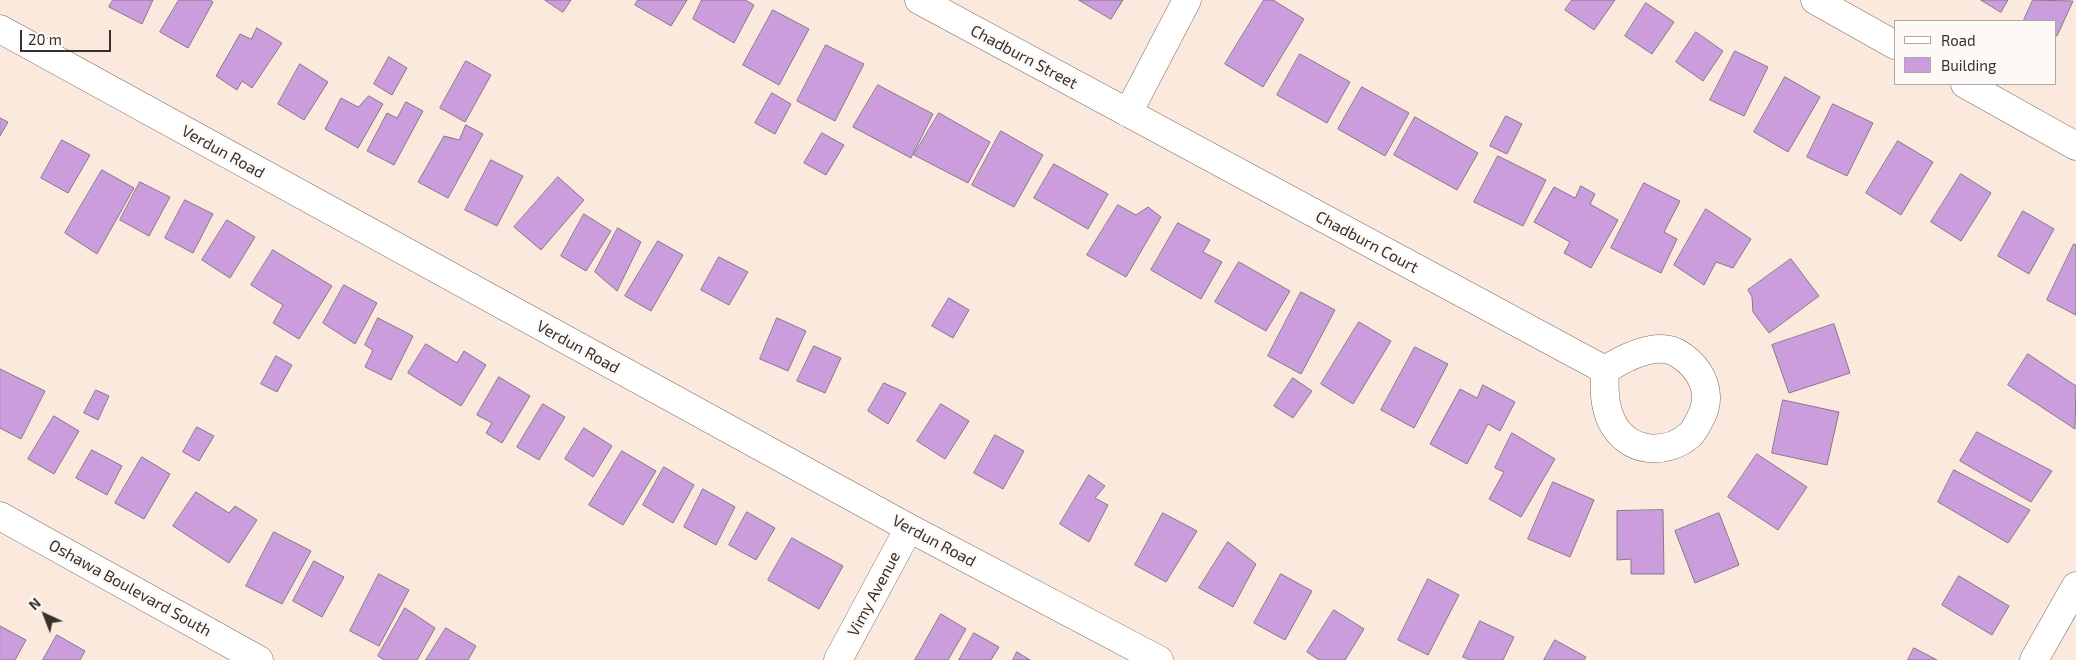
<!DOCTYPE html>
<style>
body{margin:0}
#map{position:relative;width:2076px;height:660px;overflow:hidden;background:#fbe9dd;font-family:"Exo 2",sans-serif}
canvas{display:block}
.legend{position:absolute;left:1894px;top:20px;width:162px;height:65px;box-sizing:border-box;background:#fdf9f7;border:1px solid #aea9a5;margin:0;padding:6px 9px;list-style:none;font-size:15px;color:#37302b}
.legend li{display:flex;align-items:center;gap:10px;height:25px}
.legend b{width:25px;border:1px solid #aea9a5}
.north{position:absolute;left:20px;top:590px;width:50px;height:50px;-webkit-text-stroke:4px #fdf9f7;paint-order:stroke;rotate:317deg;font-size:14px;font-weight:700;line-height:20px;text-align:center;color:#37302b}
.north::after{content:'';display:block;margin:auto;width:18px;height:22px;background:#37302b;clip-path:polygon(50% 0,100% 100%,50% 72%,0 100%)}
.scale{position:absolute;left:20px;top:30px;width:91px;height:22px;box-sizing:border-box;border:2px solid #37302b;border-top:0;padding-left:6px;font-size:15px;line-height:18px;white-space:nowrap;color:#37302b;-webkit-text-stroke:4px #fdf9f7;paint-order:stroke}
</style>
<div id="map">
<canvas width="2076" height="660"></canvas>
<ul class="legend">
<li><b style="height:6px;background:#fff"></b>Road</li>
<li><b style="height:14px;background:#cc9ddd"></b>Building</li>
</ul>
<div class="north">N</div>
<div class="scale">20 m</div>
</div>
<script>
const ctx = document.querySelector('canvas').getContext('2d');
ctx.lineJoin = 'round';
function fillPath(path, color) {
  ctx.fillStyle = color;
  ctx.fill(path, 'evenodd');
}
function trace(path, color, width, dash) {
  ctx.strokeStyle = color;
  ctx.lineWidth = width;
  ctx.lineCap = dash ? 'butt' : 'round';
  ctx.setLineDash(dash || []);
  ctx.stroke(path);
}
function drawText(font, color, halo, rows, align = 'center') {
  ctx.font = font + ' "Exo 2",sans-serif';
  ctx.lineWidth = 5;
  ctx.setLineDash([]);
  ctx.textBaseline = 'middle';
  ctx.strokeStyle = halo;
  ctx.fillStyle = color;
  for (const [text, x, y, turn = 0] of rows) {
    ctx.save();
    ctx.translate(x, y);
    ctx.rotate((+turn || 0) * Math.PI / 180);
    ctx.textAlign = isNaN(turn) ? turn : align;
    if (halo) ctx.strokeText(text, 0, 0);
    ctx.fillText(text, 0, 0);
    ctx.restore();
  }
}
const building = new Path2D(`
 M113 0H153L142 24 109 7Z
 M179 0H210L213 2 188 48 160 32Z
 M545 0H571L563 12Z
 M638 0H687L671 26 635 5Z
 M702 0H745L754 5 734 43 693 19Z
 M1079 0H1123L1111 19Z
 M1264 0H1273L1304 19 1263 87 1225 64Z
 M1572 0H1615L1594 30 1565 10Z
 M1981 0H2008L2001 12Z
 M2033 0 2073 1 2057 36 2055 35V21H2027L2024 20Z
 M1646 3 1674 22 1652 54 1625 36Z
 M773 10 809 29 779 85 743 65Z
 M257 28 282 43 252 88 242 81 237 90 216 76 240 34 251 39Z
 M1696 32 1723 51 1703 81 1676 62Z
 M826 45 864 64 835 121 797 101Z
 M1735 51 1768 67 1744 116 1710 100Z
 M1300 54 1350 82 1327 123 1277 95Z
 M389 57 407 68 392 95 374 84Z
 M466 61 491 75 465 122 440 108Z
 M300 64 328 82 304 120 278 104Z
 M1785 77 1820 97 1788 152 1754 132Z
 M878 85 933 114 911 158 853 127Z
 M1362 87 1409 113 1385 156 1338 129Z
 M772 93 791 104 775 134 755 123Z
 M369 96 383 104 358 148 325 129 341 98 358 107Z
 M406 102 423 111 394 165 367 151 387 113 397 118Z
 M1833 104 1873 123 1847 176 1807 157Z
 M939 113 990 142 968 183 914 155Z
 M1506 116 1522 124 1507 154 1490 146Z
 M1415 117 1478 153 1457 190 1394 155Z
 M0 118 8 122 0 136Z
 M466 125 483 134 448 198 418 182 444 136 459 140Z
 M1001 131 1043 155 1014 207 972 185Z
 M822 133 844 145 826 175 804 163Z
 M62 140 90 155 68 193 41 178Z
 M1898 141 1933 162 1901 215 1866 193Z
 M1498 156 1546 180 1523 226 1474 202Z
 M491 160 523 176 497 226 465 210Z
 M1054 164 1108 194 1088 229 1034 198Z
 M102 170 134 188 97 254 65 233Z
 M1961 174 1991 193 1961 241 1931 222Z
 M558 177 584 200 541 250 514 227Z
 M140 182 170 197 149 236 120 220Z
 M1644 183 1680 201 1664 232 1677 239 1661 273 1611 248Z
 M1581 186 1595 194 1590 204 1618 220 1591 268 1564 253 1570 242 1534 222 1554 187 1575 198Z
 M185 200 213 214 193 253 165 238Z
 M1118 205 1136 215 1148 207 1161 217 1126 277 1087 255Z
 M1706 209 1751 239 1733 268 1716 262 1704 285 1674 265Z
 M2023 211 2054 229 2029 274 1998 256Z
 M584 214 611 231 586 271 561 256Z
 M227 220 255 237 230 278 202 260Z
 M1178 223 1210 240 1203 252 1222 262 1201 299 1151 270Z
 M618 228 641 242 617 291 595 272Z
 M658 241 683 255 651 311 625 296Z
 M2074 244 2076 245V315L2047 300Z
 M273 250 332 286 299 339 273 323 283 305 251 285Z
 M719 257 748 272 729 305 701 290Z
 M1791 259 1819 296 1769 333 1753 312 1752 297 1748 290Z
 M1239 262 1290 291 1266 331 1215 302Z
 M344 285 377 303 355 344 323 323Z
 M1301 292 1335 310 1301 374 1268 356Z
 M949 298 969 310 953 338 932 326Z
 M378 318 413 336 391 380 365 367 373 350 365 345Z
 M777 318 806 331 788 371 760 359Z
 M1359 322 1391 341 1353 404 1321 384Z
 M1834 324 1850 373 1789 393 1772 345Z
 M426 344 457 363 464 351 486 365 461 406 408 373Z
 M814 346 841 358 825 393 797 381Z
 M1415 347 1448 364 1414 428 1381 410Z
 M2028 354 2076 386 2075 429 2008 385Z
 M276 356 292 365 277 392 261 384Z
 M0 369 45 391 21 439 0 428Z
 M499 377 530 396 502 443 486 433 492 423 477 415Z
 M1293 378 1312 391 1293 418 1274 406Z
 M884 383 906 393 888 424 868 411Z
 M1483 385 1515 402 1500 431 1488 424 1467 464 1430 444 1460 389 1477 398Z
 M96 390 109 396 98 420 84 413Z
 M1783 400 1839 412 1827 465 1772 453Z
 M543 404 565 417 539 460 517 447Z
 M941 404 969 421 945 459 917 441Z
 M54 416 79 431 54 474 28 459Z
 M197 427 214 436 199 461 183 452Z
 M584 428 612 446 593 477 565 459Z
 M1977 432 2052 471 2031 502 1960 461Z
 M1512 433 1555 459 1521 517 1489 499 1504 472 1495 468Z
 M995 435 1024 451 1003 489 974 473Z
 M92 450 122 466 107 495 76 478Z
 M622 451 656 471 623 525 589 505Z
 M1757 454 1807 487 1778 530 1728 497Z
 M142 457 170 474 144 519 115 503Z
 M664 467 694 485 673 523 643 505Z
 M1954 470 2030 510 2008 543 1938 502Z
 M1089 475 1105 486 1095 498 1108 505 1089 542 1060 524Z
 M1553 482 1594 500 1570 557 1528 539Z
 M703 489 735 507 716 545 684 527Z
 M196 492 229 513 235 506 257 520 229 563 173 526Z
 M1663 510 1664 574H1631V559L1617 560V511Z
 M747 512 775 528 756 560 729 545Z
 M1163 513 1197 531 1166 582 1135 565Z
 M1719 513 1739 565 1695 583 1675 531Z
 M274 532 311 551 282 604 246 586Z
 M792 538 843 566 819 609 768 580Z
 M1228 542 1256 564 1233 607 1199 588Z
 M314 561 344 577 322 617 293 601Z
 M379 574 409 590 379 646 350 631Z
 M1281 574 1312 591 1285 640 1254 623Z
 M1959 576 2009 606 1992 635 1942 605Z
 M1428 579 1459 595 1428 655 1398 640Z
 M405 608 435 628 417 660H384L378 656Z
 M1334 610 1364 629 1345 660H1319L1307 652Z
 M941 614 966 629 948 660H915Z
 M1480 621 1514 637 1503 660H1470L1463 657Z
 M0 626 26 640 15 660H0Z
 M446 628 476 646 468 660H426Z
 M974 633 999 647 991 660H959Z
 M57 635 85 651 80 660H43Z
 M1555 640 1586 657 1584 660H1544Z
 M1914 648 1937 660H1908Z
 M1017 652 1030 660H1013Z`);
fillPath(building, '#cc9ddd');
trace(building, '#847988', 1);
const minor = new Path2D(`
 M919 0 1605 370C1604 388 1604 406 1612 422 1628 453 1665 456 1690 435 1694 431 1697 425 1700 419 1714 394 1702 369 1679 354 1657 340 1624 358 1605 370
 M1815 0 1895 45
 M0 29 909 528 1159 660
 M1965 84 2076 146
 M1128 113 1187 0
 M0 516 259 660
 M838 660 909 528`);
const major = new Path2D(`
 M2034 660 2076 586`);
trace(minor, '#7b6b60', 29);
trace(major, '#7b6b60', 29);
trace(minor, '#fff', 28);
trace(major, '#fff', 28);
drawText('16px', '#37302b', '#fdf9f7', [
 ["Chadburn Street",1024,57,28],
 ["Verdun Road",223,152,29],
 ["Chadburn Court",1367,242,28],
 ["Verdun Road",578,347,29],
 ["Verdun Road",934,541,28],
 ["Oshawa Boulevard South",130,588,29],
 ["Vimy Avenue",874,594,-62]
]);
</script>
